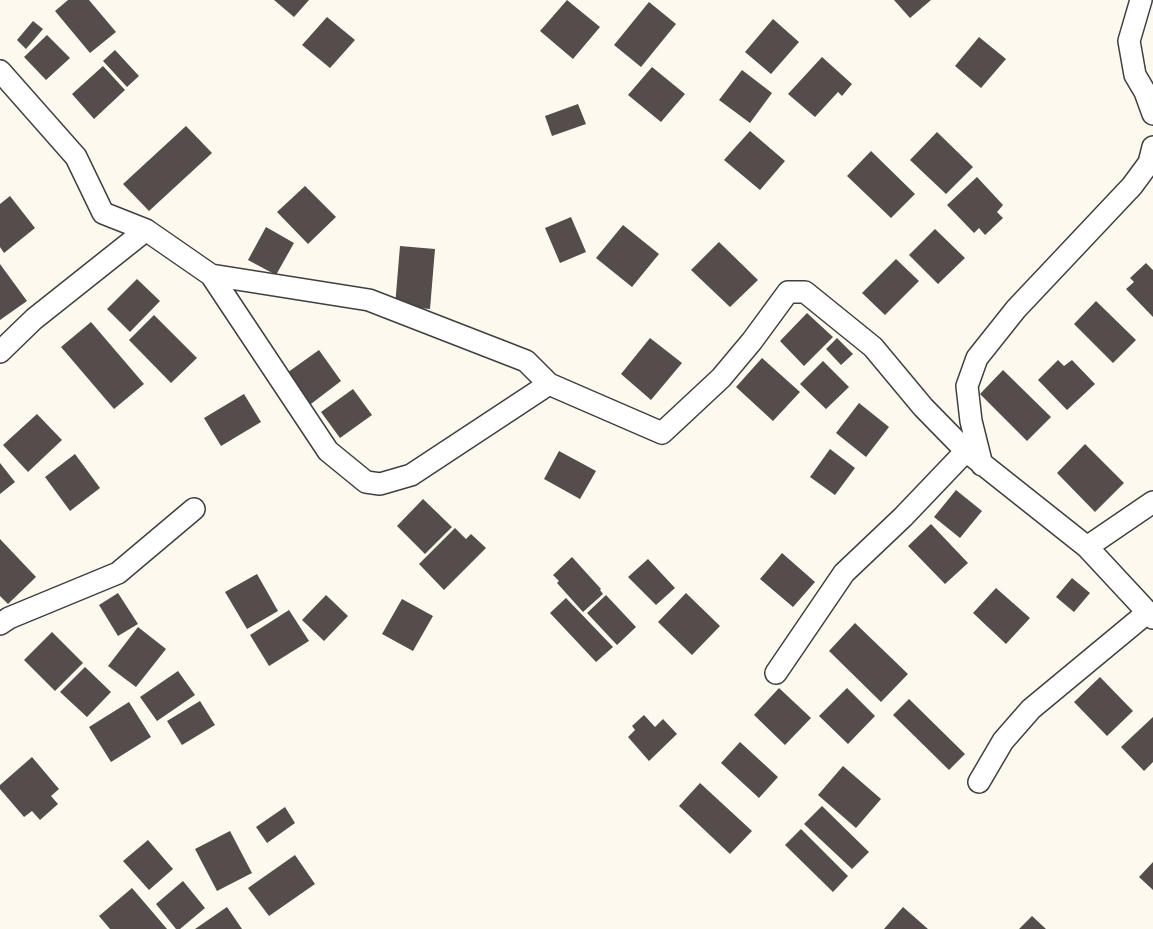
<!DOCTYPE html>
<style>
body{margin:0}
canvas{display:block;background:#fdf9ef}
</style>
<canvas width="1153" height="929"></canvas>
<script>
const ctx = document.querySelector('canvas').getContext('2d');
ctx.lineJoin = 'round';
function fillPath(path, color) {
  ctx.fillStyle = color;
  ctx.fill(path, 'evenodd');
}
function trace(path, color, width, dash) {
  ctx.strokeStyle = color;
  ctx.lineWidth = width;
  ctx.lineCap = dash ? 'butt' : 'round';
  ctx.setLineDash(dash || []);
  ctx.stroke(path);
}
fillPath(new Path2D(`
 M68 0H89L116 32 90 53 55 11Z
 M274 0H309L294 17Z
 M567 0 600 27 573 59 540 31Z
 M894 0H931L910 18Z
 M649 2 676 24 641 67 614 45Z
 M327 17 355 40 330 68 302 45Z
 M773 19 799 42 771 74 745 52Z
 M33 21 43 29 26 49 17 40Z
 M47 35 70 58 46 80 24 57Z
 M979 37 1006 59 981 88 955 66Z
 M115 50 139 76 127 87 103 61Z
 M822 57 852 84 842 96 838 92 815 117 788 94Z
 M103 66 125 90 94 119 72 94Z
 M652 67 685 94 661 122 628 95Z
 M742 70 772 93 750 123 719 100Z
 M578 104 586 124 552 136 545 116Z
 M186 126 212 153 149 211 123 184Z
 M750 131 785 161 760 190 724 160Z
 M937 132 973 167 946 194 910 160Z
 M871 151 915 194 891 218 847 176Z
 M977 177 1003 205 997 212 1003 218 985 235 979 228 974 233 947 205Z
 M305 186 336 217 308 244 277 212Z
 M10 196 35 228 4 253 0 247V204Z
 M571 217 586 252 560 263 545 228Z
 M623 225 659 254 632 287 596 258Z
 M266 227 294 243 276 275 248 260Z
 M935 229 965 258 938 284 909 255Z
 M719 242 758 280 730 307 691 270Z
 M400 246 435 249 430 309 395 306Z
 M896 259 919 281 885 315 862 293Z
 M1146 263 1153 270V317L1126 289 1134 282 1130 278Z
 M0 264 27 301 0 320Z
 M137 279 160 301 130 332 107 309Z
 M1096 301 1136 340 1113 363 1074 324Z
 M807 313 833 337 804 366 780 341Z
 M154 315 197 358 171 383 129 340Z
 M91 322 144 384 114 409 61 347Z
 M650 338 682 363 651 400 621 374Z
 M837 338 853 354 841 365 826 349Z
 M319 350 341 381 307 407 284 375Z
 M762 358 800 392 773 421 736 387Z
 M1058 360 1064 366 1072 360 1095 384 1067 410 1038 380Z
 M823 361 849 387 826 409 800 384Z
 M1003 370 1051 417 1027 441 980 394Z
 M353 389 372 415 340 438 321 412Z
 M244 394 261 422 221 446 204 418Z
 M859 403 889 427 866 457 836 433Z
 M37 414 62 440 28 472 3 445Z
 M1085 444 1124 483 1095 512 1057 473Z
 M830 449 855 468 835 495 810 477Z
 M559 451 596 471 580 499 544 479Z
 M75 454 100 488 70 511 45 477Z
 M0 463 15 482 0 494Z
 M956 490 982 511 960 538 934 517Z
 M423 499 452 527 425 554 397 526Z
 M931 524 968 563 945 584 908 546Z
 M455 528 466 539 471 534 486 548 444 590 419 564Z
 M0 539 36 577 8 604 0 596Z
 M782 553 815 582 793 607 760 579Z
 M572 557 601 589 600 590 603 594 583 612 557 583 559 581 553 575Z
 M648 559 675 588 656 605 628 577Z
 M257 574 278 611 247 629 225 592Z
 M1072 578 1090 593 1074 612 1056 597Z
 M996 588 1030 618 1006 644 973 613Z
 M118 593 138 624 118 636 99 605Z
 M686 593 720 626 692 655 658 622Z
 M326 595 348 616 324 641 302 620Z
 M606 595 636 627 617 645 587 613Z
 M566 598 613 647 596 662 550 613Z
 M402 599 433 616 413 651 382 634Z
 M289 610 309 641 269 666 250 635Z
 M855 623 908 674 881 702 829 651Z
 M138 627 166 649 136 687 108 666Z
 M52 632 83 663 55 691 24 660Z
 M85 667 111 692 87 717 60 692Z
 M178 671 195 695 157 721 140 697Z
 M1100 677 1133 711 1107 736 1074 702Z
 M779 688 811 718 785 745 754 715Z
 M847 688 875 716 848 744 819 716Z
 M909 699 965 754 949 770 893 715Z
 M200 701 215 725 182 745 167 721Z
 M129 702 151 737 111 762 89 727Z
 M644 715 655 727 663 719 677 734 649 761 628 737 635 730 632 726Z
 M1153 717V762L1144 771 1121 747Z
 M740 742 778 777 759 798 721 763Z
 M32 757 59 789 51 796 58 804 40 820 32 811 24 817 0 789V785Z
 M843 766 881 799 856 828 818 795Z
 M700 783 752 831 730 854 679 806Z
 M822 806 869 852 852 869 804 824Z
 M285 807 295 823 267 843 256 827Z
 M801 829 848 876 833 892 785 845Z
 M230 831 252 873 217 891 195 849Z
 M148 840 173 869 149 890 123 861Z
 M295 855 315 884 269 916 248 888Z
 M1153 862V890L1139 877Z
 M183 881 205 908 180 929H176L156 904Z
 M132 888 167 929H110L99 916Z
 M227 907 242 929H195Z
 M903 907 928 929H884Z
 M1032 916 1046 929H1019Z`), '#544d4b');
const street = new Path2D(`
 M1141 0 1129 41 1135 75 1145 92 1153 114
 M0 71 76 157 103 213 146 230 211 275 328 451 366 482 380 484 411 475 549 384
 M211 275 369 300 526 361 549 384 662 433 721 378 752 341 788 292H805L873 347 923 407 966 451 1087 547 1153 618
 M0 352 34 319 146 230
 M982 465 971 421 967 386 977 358 1016 309 1132 186 1149 163 1153 147
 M1087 547 1153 502
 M0 624 9 618 118 573 194 509
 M776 673 844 573 903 517 966 451
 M979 782 1003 741 1031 709 1148 612`);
trace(street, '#404040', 24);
trace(street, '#fff', 21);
</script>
